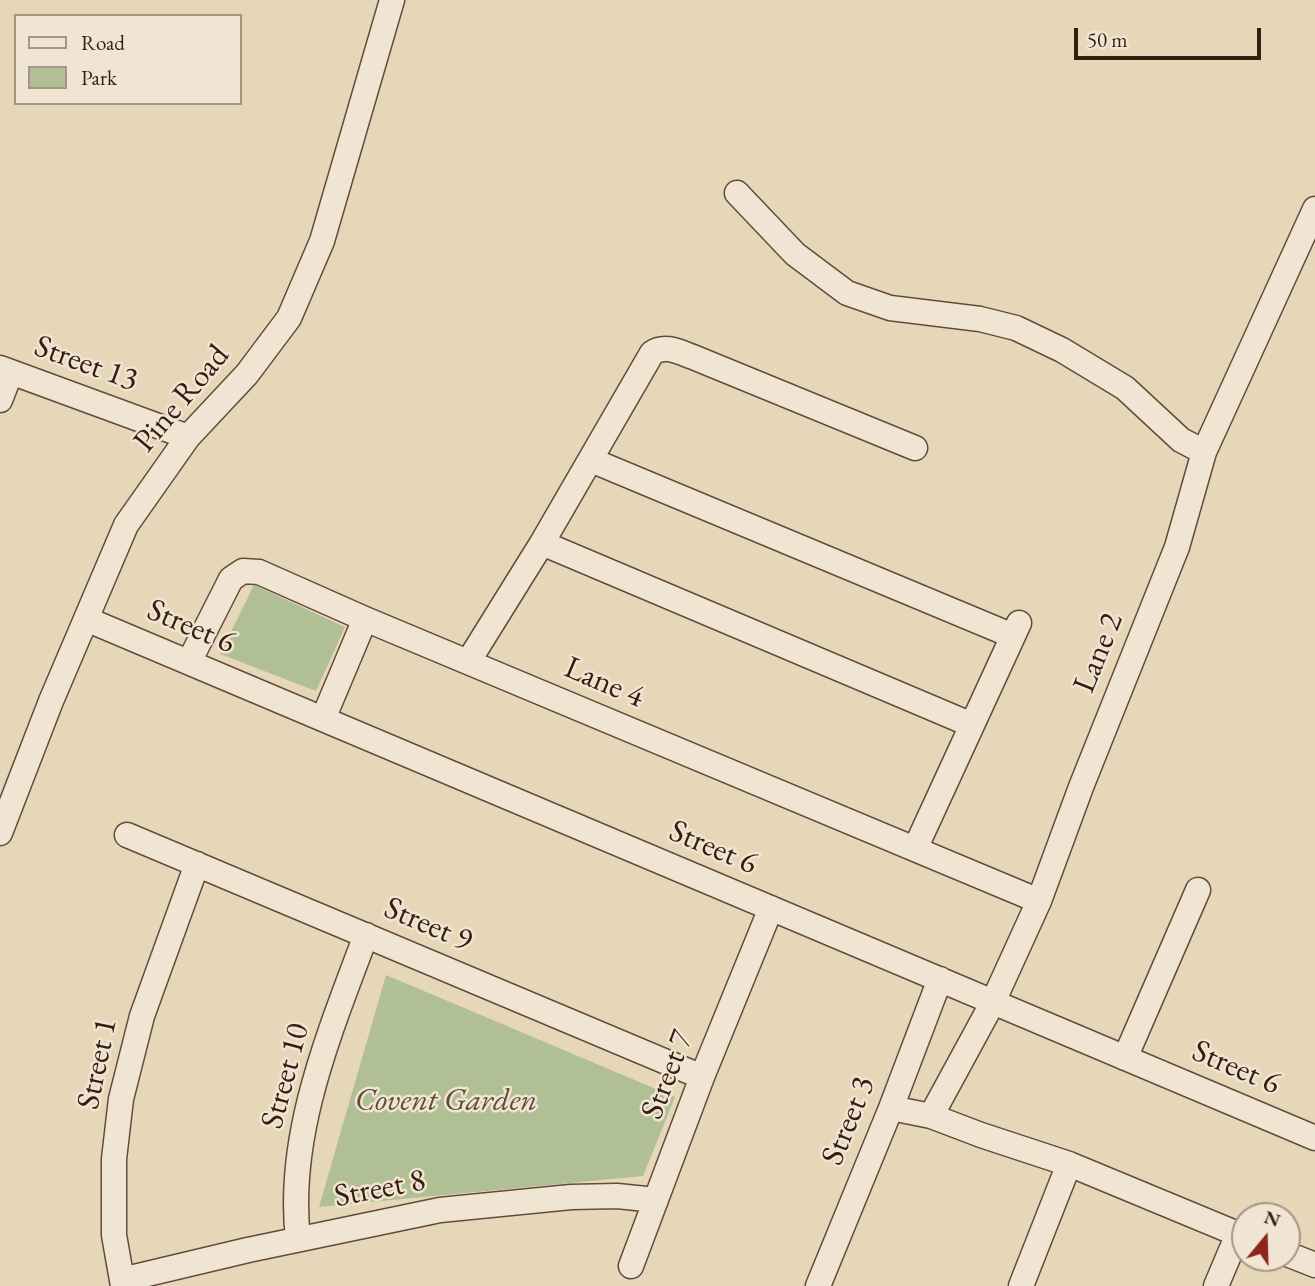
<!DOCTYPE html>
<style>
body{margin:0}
#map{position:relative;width:1315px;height:1286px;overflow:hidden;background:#e6d7b9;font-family:"EB Garamond",serif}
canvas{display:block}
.legend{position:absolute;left:14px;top:14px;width:228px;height:91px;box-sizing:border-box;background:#efe5d2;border:2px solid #a59585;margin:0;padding:9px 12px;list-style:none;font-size:21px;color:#371c11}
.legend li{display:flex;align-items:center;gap:14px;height:35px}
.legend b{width:35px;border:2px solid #a59585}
.north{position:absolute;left:1231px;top:1202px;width:70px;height:70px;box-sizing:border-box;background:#efe5d2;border:2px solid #a59585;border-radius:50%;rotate:19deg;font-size:19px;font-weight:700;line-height:28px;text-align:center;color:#371c11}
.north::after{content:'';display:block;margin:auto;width:24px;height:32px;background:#8f2418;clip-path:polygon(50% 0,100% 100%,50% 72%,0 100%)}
.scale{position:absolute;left:1074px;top:28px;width:187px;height:32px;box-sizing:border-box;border:4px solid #371c11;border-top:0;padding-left:9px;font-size:21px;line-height:24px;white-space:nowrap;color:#371c11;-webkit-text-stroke:5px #efe5d2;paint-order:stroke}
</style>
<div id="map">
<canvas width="1315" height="1286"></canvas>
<ul class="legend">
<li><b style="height:9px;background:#efe5d2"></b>Road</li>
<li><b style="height:19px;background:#b0bf94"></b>Park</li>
</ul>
<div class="north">N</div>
<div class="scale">50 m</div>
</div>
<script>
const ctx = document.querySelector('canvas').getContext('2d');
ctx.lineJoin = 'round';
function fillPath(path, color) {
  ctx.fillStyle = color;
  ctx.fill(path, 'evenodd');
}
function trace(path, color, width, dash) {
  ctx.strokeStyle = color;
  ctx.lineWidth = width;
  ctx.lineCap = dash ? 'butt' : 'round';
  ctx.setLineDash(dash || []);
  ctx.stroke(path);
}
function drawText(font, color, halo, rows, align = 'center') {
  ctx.font = font + ' "EB Garamond",serif';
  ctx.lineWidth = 5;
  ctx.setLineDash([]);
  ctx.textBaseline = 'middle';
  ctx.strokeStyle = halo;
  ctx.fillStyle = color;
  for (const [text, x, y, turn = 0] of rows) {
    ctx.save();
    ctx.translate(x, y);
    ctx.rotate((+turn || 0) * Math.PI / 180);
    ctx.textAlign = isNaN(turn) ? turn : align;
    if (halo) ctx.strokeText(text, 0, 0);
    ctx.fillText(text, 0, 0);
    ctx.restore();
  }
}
fillPath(new Path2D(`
 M254 585 345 627 316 691 220 654Z
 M386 975 675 1097 643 1176 319 1207Z`), '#b0bf94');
const minor = new Path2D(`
 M737 193 795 254 847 293 890 308 980 319 1016 328 1062 350 1125 388 1181 440 1204 452
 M0 368 188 437
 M0 400 11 372
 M591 460 1013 636
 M542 543 972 725
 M86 619 1315 1138
 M189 662 231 579 243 571 259 572 365 619 1039 901
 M470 663 468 662 542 543 652 353C665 344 679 352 693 357L915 448
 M323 719 365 619
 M0 833 51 701 126 525 188 437 247 374 289 318 322 241 392 0
 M127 835 702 1077
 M915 849 1019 623
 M1125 1058 1198 890
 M891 1108 931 1116 981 1135 1069 1164 1245 1237
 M931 1116 993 1002 1039 901 1081 787 1177 547 1204 452 1315 209
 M298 1239C286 1134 330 1032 366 935
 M1287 1254 1315 1265
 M631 1266 702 1077 771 908
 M122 1280 248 1250 440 1210 571 1197 617 1196 656 1200
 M123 1286 114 1235V1159L121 1099 142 1016 197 864
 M818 1286 891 1108 940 979
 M1021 1286 1069 1164
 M1216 1286 1238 1234`);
trace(minor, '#634b3b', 27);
trace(minor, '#efe5d2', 24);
drawText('32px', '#371c11', '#efe5d2', [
 ["Street 13",86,364,20],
 ["Pine Road",182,399,-50],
 ["Street 6",191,627,23],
 ["Lane 2",1099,653,-68],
 ["Lane 4",604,683,23],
 ["Street 6",713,848,23],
 ["Street 9",428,925,23],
 ["Street 1",98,1064,-78],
 ["Street 6",1236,1068,23],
 ["Street 7",668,1075,-69],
 ["Street 10",286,1076,-75],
 ["Street 3",849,1121,-68],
 ["Street 8",380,1189,-11]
]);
drawText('italic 32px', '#5b4d38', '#efe5d2', [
 ["Covent Garden",446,1101]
]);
</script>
